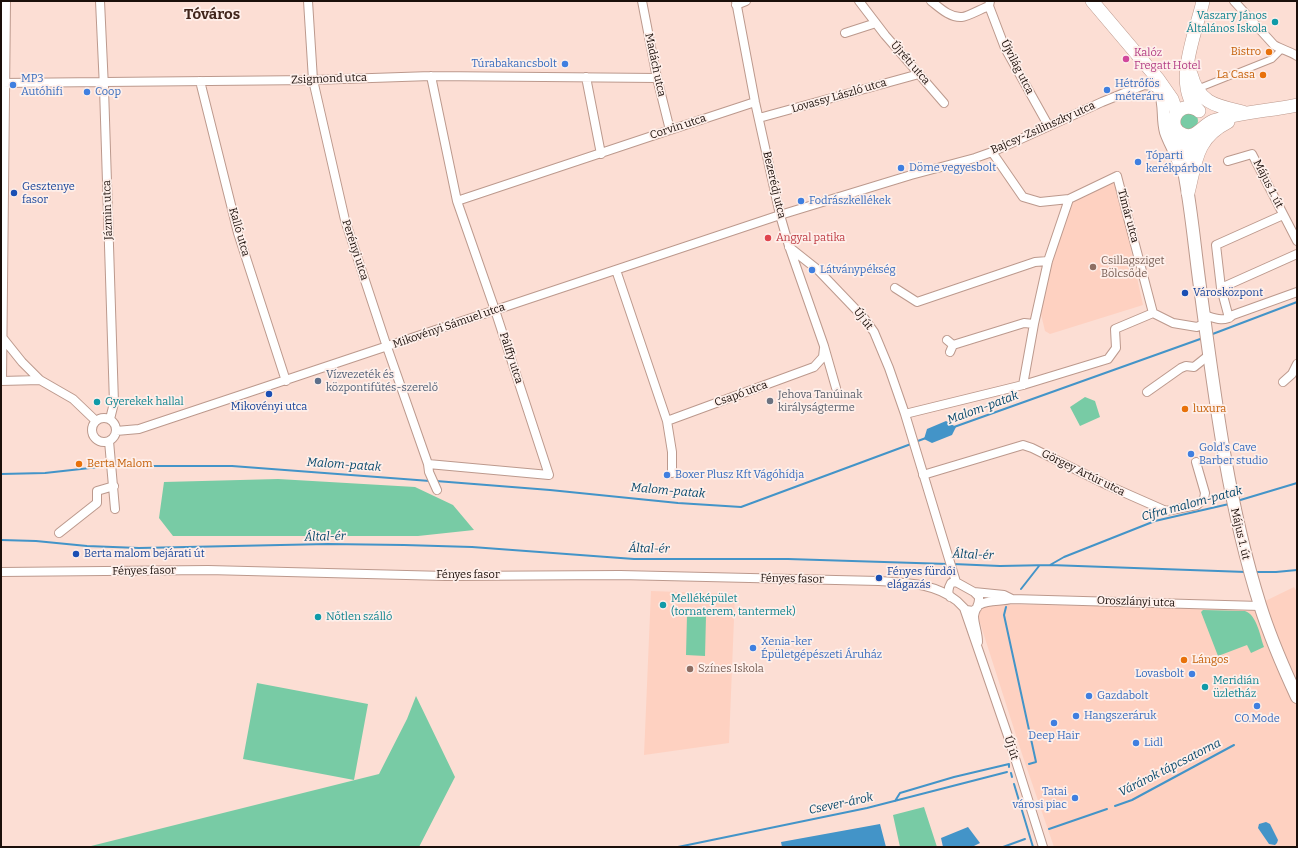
<!DOCTYPE html>
<meta charset="utf-8">
<style>
body{margin:0}
#map{position:relative;width:1298px;height:848px;overflow:hidden;background:#fcded4;font-family:Bitter,serif}
canvas{display:block}
.frame{position:absolute;inset:0;border:2px solid #1b0f0a;pointer-events:none}
</style>
<div id="map">
<canvas width="1298" height="848"></canvas>
<div class="frame"></div>
</div>
<script>
const ctx = document.querySelector('canvas').getContext('2d');
ctx.lineJoin = 'round';
function fillPath(path, color) {
  ctx.fillStyle = color;
  ctx.fill(path, 'evenodd');
}
function trace(path, color, width, dash) {
  ctx.strokeStyle = color;
  ctx.lineWidth = width;
  ctx.lineCap = dash ? 'butt' : 'round';
  ctx.setLineDash(dash || []);
  ctx.stroke(path);
}
function drawText(font, color, halo, rows, align = 'center') {
  ctx.font = font + ' Bitter,serif';
  ctx.lineWidth = 3.5;
  ctx.setLineDash([]);
  ctx.textBaseline = 'middle';
  ctx.strokeStyle = halo;
  ctx.fillStyle = color;
  for (const [text, x, y, turn = 0] of rows) {
    ctx.save();
    ctx.translate(x, y);
    ctx.rotate((+turn || 0) * Math.PI / 180);
    ctx.textAlign = isNaN(turn) ? turn : align;
    if (halo) ctx.strokeText(text, 0, 0);
    ctx.fillText(text, 0, 0);
    ctx.restore();
  }
}
fillPath(new Path2D(`
 M1116 182 1143 305 1050 334 1045 331 1041 314 1053 256 1071 201Z
 M1294 587 1297 592V847H1054L1022 754 974 604 1251 608Z
 M651 591 735 594 729 743 644 755Z`), '#fed1c1');
fillPath(new Path2D(`
 M1180 121a9 9 0 1 1 18 0a9 9 0 1 1-18 0Z
 M1085 397 1095 401 1100 417 1080 426 1070 407Z
 M278 479 415 487 453 505 474 530 418 536H173L159 518 164 482Z
 M1203 610 1245 611C1257 615 1260 636 1264 647L1251 653 1247 645 1218 656 1201 612Z
 M687 615 706 616 705 656 686 655Z
 M257 683 368 704 354 780 243 759Z
 M416 696 455 777 419 847H87L379 774 407 719Z
 M924 807 937 847H900L893 815Z`), '#78cba5');
fillPath(new Path2D(`
 M946 421 956 427 952 435 932 443 924 439 927 429Z
 M1266 822 1270 824 1278 840 1277 843 1275 845 1269 844 1258 828 1259 824Z
 M880 824 886 847H782L781 842Z
 M968 827 980 843 972 847H943L941 838Z`), '#4394c8');
trace(new Path2D(`
 M1210 335 1297 302
 M954 427 1203 338
 M915 442 926 438
 M113 466H232L430 481
 M1 474 45 473 108 466
 M436 481 550 490 678 503 741 507 911 444
 M1237 501 1297 483
 M1 540 36 541 87 546 139 548 328 544 404 545 472 547 634 559H788L948 564
 M953 564 1000 566 1050 565 1246 572
 M1050 565 1064 557 1155 521 1229 504
 M1254 572H1276L1297 570
 M1021 589 1039 566
 M1006 607 1004 615 1036 762 1029 764
 M1011 773 1012 777
 M1014 784 1033 847
 M895 801 900 793 954 777 1009 764V767
 M1115 806 1132 800 1234 745
 M1049 829 1107 809
 M678 847 867 808 1007 772
 M1003 847 1025 839`), '#4394c8', 2);
const pedestrian = new Path2D(`
 M1197 89 1272 59 1281 50`);
const minor = new Path2D(`
 M100 1 104 88 114 403 110 419
 M308 1 313 80 345 220 387 347 428 464 429 472 437 490
 M642 1 657 78 670 130
 M736 1 755 102 780 215 789 246 824 346 836 388
 M859 1 885 35 944 103
 M931 1C940 8 950 18 962 17 967 17 983 8 989 6
 M990 1 989 6 1005 48 1048 125
 M1234 1 1274 45C1282 50 1290 51 1297 56
 M736 5 746 1
 M845 33 876 23
 M586 77 601 154
 M200 81 238 233 286 381
 M1 83 313 80 431 76 657 78
 M759 118 919 74
 M992 152 1023 197 1040 202 1069 199 1117 176 1153 313
 M1228 161 1252 154 1297 241
 M457 201 670 130 755 102
 M789 247 818 270 864 318 874 332 889 368 905 414 956 582
 M616 270 667 421 672 452V473
 M895 288 917 302 1035 262 1048 261
 M1221 288 1297 254
 M1204 315C1214 318 1224 323 1233 315L1297 292
 M1229 318 1221 288 1216 245 1283 215
 M2 337 22 362 40 380 73 399 96 421
 M947 340 953 345 950 352
 M953 345 1024 323 1034 324
 M1 381 40 380
 M2 381 6 1
 M1283 382 1292 374 1297 364
 M1023 385 1034 324 1048 261 1069 199
 M1147 392 1181 368 1186 366 1194 367 1209 355
 M905 414 1023 385 1108 359 1116 348 1115 329 1153 313 1173 323 1197 327 1205 323
 M92 430a12 12 0 1 1 24 0a12 12 0 1 1-24 0Z
 M667 421 814 367 823 357 824 348
 M116 431 139 429 780 215 911 175 975 158 992 152 1102 102 1144 85 1152 86 1160 91
 M109 441 115 509
 M428 464 549 475 495 310 457 201 431 76
 M923 475 1023 445 1032 448 1107 485 1166 511 1197 505 1204 499 1205 493 1196 462
 M59 533 97 503V491L114 486
 M1 572 208 570 446 576 620 575 879 581C907 583 935 583 957 601 960 604 963 607 966 610L973 611 977 608
 M974 592 1004 595 1012 599
 M950 597C947 592 948 588 951 583L956 582 974 592 979 597C980 605 975 608 974 616 974 624 978 633 978 642
 M979 605C989 599 1001 602 1012 599L1260 606
 M964 608 1008 736 1043 847`);
const secondary = new Path2D(`
 M1160 91C1166 106 1162 118 1166 132 1170 144 1177 153 1179 165
 M1177 130C1183 144 1182 157 1184 171 1192 212 1195 253 1201 294 1215 399 1228 504 1260 605 1270 637 1283 667 1297 697
 M1190 164 1191 148 1194 135`);
const primary = new Path2D(`
 M1092 1 1158 79 1172 99 1177 113
 M1191 74C1199 104 1217 106 1243 112
 M1196 109C1175 100 1165 129 1184 135 1196 139 1203 125 1213 121 1240 112 1269 111 1297 105
 M1199 111C1171 87 1197 30 1203 1
 M1188 193C1196 161 1196 138 1228 122`);
trace(pedestrian, '#bc998d', 8);
trace(minor, '#bc998d', 10);
trace(secondary, '#bc998d', 14);
trace(primary, '#bc998d', 14);
trace(pedestrian, '#fff', 6);
trace(minor, '#fff', 8);
trace(secondary, '#fff', 12);
trace(primary, '#fff', 13);
for (const [x, y, r, color] of [
 [1275,22,4,"#0f9aa8"],
 [1269,52,4,"#e8710a"],
 [1126,59,4,"#d1479c"],
 [565,64,4,"#3f7fe0"],
 [1263,75,4,"#e8710a"],
 [13,85,4,"#3f7fe0"],
 [1107,90,4,"#3f7fe0"],
 [87,92,4,"#3f7fe0"],
 [1138,162,4,"#3f7fe0"],
 [901,168,4,"#3f7fe0"],
 [14,193,4,"#1a4fb4"],
 [801,201,4,"#3f7fe0"],
 [768,238,4,"#e0444e"],
 [1093,267,4,"#8d6e63"],
 [812,270,4,"#3f7fe0"],
 [1185,293,4,"#1a4fb4"],
 [318,381,4,"#5c6f8a"],
 [269,394,4,"#1a4fb4"],
 [770,401,4,"#6b7280"],
 [97,402,4,"#0f9aa8"],
 [1185,409,4,"#e8710a"],
 [1191,454,4,"#3f7fe0"],
 [79,464,4,"#e8710a"],
 [667,475,4,"#3f7fe0"],
 [76,554,4,"#1a4fb4"],
 [879,578,4,"#1a4fb4"],
 [663,605,4,"#0f9aa8"],
 [318,617,4,"#0f9aa8"],
 [753,648,4,"#3f7fe0"],
 [1184,660,4,"#e8710a"],
 [690,669,4,"#8d6e63"],
 [1192,674,4,"#3f7fe0"],
 [1205,687,4,"#0f9aa8"],
 [1089,696,4,"#3f7fe0"],
 [1257,706,4,"#3f7fe0"],
 [1076,716,4,"#3f7fe0"],
 [1054,723,4,"#3f7fe0"],
 [1136,743,4,"#3f7fe0"],
 [1075,798,4,"#3f7fe0"]
]) {
  const dot = new Path2D();
  dot.arc(x, y, r, 0, 2 * Math.PI);
  ctx.fillStyle = color;
  ctx.fill(dot);
  trace(dot, '#feefea', 1.5);
}
drawText('11px', '#0d838f', '#feefea', [
 ["Vaszary János",1267,16,"right"],
 ["Általános Iskola",1267,29,"right"],
 ["Gyerekek hallal",105,402],
 ["Melléképület",671,599],
 ["(tornaterem, tantermek)",671,612],
 ["Nőtlen szálló",326,617],
 ["Meridián",1213,681],
 ["üzletház",1213,694]
], 'left');
drawText('11px', '#c56008', '#feefea', [
 ["Bistro",1261,52,"right"],
 ["La Casa",1255,75,"right"],
 ["luxura",1193,409],
 ["Berta Malom",87,464],
 ["Lángos",1192,660]
], 'left');
drawText('11px', '#b23c85', '#feefea', [
 ["Kalóz",1134,53],
 ["Fregatt Hotel",1134,66]
], 'left');
drawText('11px', '#1b0f0a', '#feefea', [
 ["Újréti utca",910,63,49],
 ["Madách utca",655,65,78],
 ["Újvilág utca",1017,67,63],
 ["Zsigmond utca",329,79,-2],
 ["Lovassy László utca",839,96,-16],
 ["Corvin utca",678,127,-18],
 ["Bajcsy-Zsilinszky utca",1043,128,-24],
 ["Május 1. út",1268,184,63],
 ["Bezerédj utca",774,185,77],
 ["Jázmin utca",108,210,-92],
 ["Tímár utca",1128,216,75],
 ["Kalló utca",239,232,74],
 ["Perényi utca",355,250,72],
 ["Új út",863,319,52],
 ["Mikovényi Sámuel utca",449,326,-19],
 ["Pálffy utca",511,358,72],
 ["Csapó utca",741,394,-20],
 ["Görgey Artúr utca",1083,473,26],
 ["Május 1. út",1240,534,77],
 ["Fényes fasor",144,571,-1],
 ["Fényes fasor",468,575],
 ["Fényes fasor",792,579,1],
 ["Oroszlányi utca",1136,602,2],
 ["Új út",1011,748,73]
]);
drawText('11px', '#366cbe', '#feefea', [
 ["Túrabakancsbolt",557,64,"right"],
 ["MP3",21,79],
 ["Autóhifi",21,92],
 ["Hétrőfös",1115,84],
 ["méteráru",1115,97],
 ["Coop",95,92],
 ["Tóparti",1146,156],
 ["kerékpárbolt",1146,169],
 ["Döme vegyesbolt",909,168],
 ["Fodrászkellékek",809,201],
 ["Látványpékség",820,270],
 ["Gold's Cave",1199,448],
 ["Barber studio",1199,461],
 ["Boxer Plusz Kft Vágóhídja",675,475],
 ["Xenia-ker",761,642],
 ["Épületgépészeti Áruház",761,655],
 ["Lovasbolt",1184,674,"right"],
 ["Gazdabolt",1097,696],
 ["Hangszeráruk",1084,716],
 ["CO.Mode",1257,719,"center"],
 ["Deep Hair",1054,736,"center"],
 ["Lidl",1144,743],
 ["Tatai",1067,792,"right"],
 ["városi piac",1067,805,"right"]
], 'left');
drawText('11px', '#164399', '#feefea', [
 ["Gesztenye",22,187],
 ["fasor",22,200],
 ["Városközpont",1193,293],
 ["Mikovényi utca",269,407,"center"],
 ["Berta malom bejárati út",84,554],
 ["Fényes fürdői",887,572],
 ["elágazás",887,585]
], 'left');
drawText('11px', '#be3a42', '#feefea', [
 ["Angyal patika",776,238]
], 'left');
drawText('11px', '#785e54', '#feefea', [
 ["Csillagsziget",1101,261],
 ["Bölcsőde",1101,274],
 ["Színes Iskola",698,669]
], 'left');
drawText('11px', '#4e5e75', '#feefea', [
 ["Vízvezeték és",326,375],
 ["központifűtés-szerelő",326,388]
], 'left');
drawText('11px', '#5b616d', '#feefea', [
 ["Jehova Tanúinak",778,395],
 ["királyságterme",778,408]
], 'left');
drawText('italic 12px', '#06486c', '#feefea', [
 ["Malom-patak",983,408,-20],
 ["Malom-patak",344,465,4],
 ["Malom-patak",668,491,5],
 ["Cifra malom-patak",1192,504,-15],
 ["Által-ér",325,537,-1],
 ["Által-ér",649,549,1],
 ["Által-ér",973,555,2],
 ["Várárok tápcsatorna",1170,768,-27],
 ["Csever-árok",841,804,-12]
]);
drawText('bold 15px', '#41261c', '#feefea', [
 ["Tóváros",212,15]
]);
</script>
